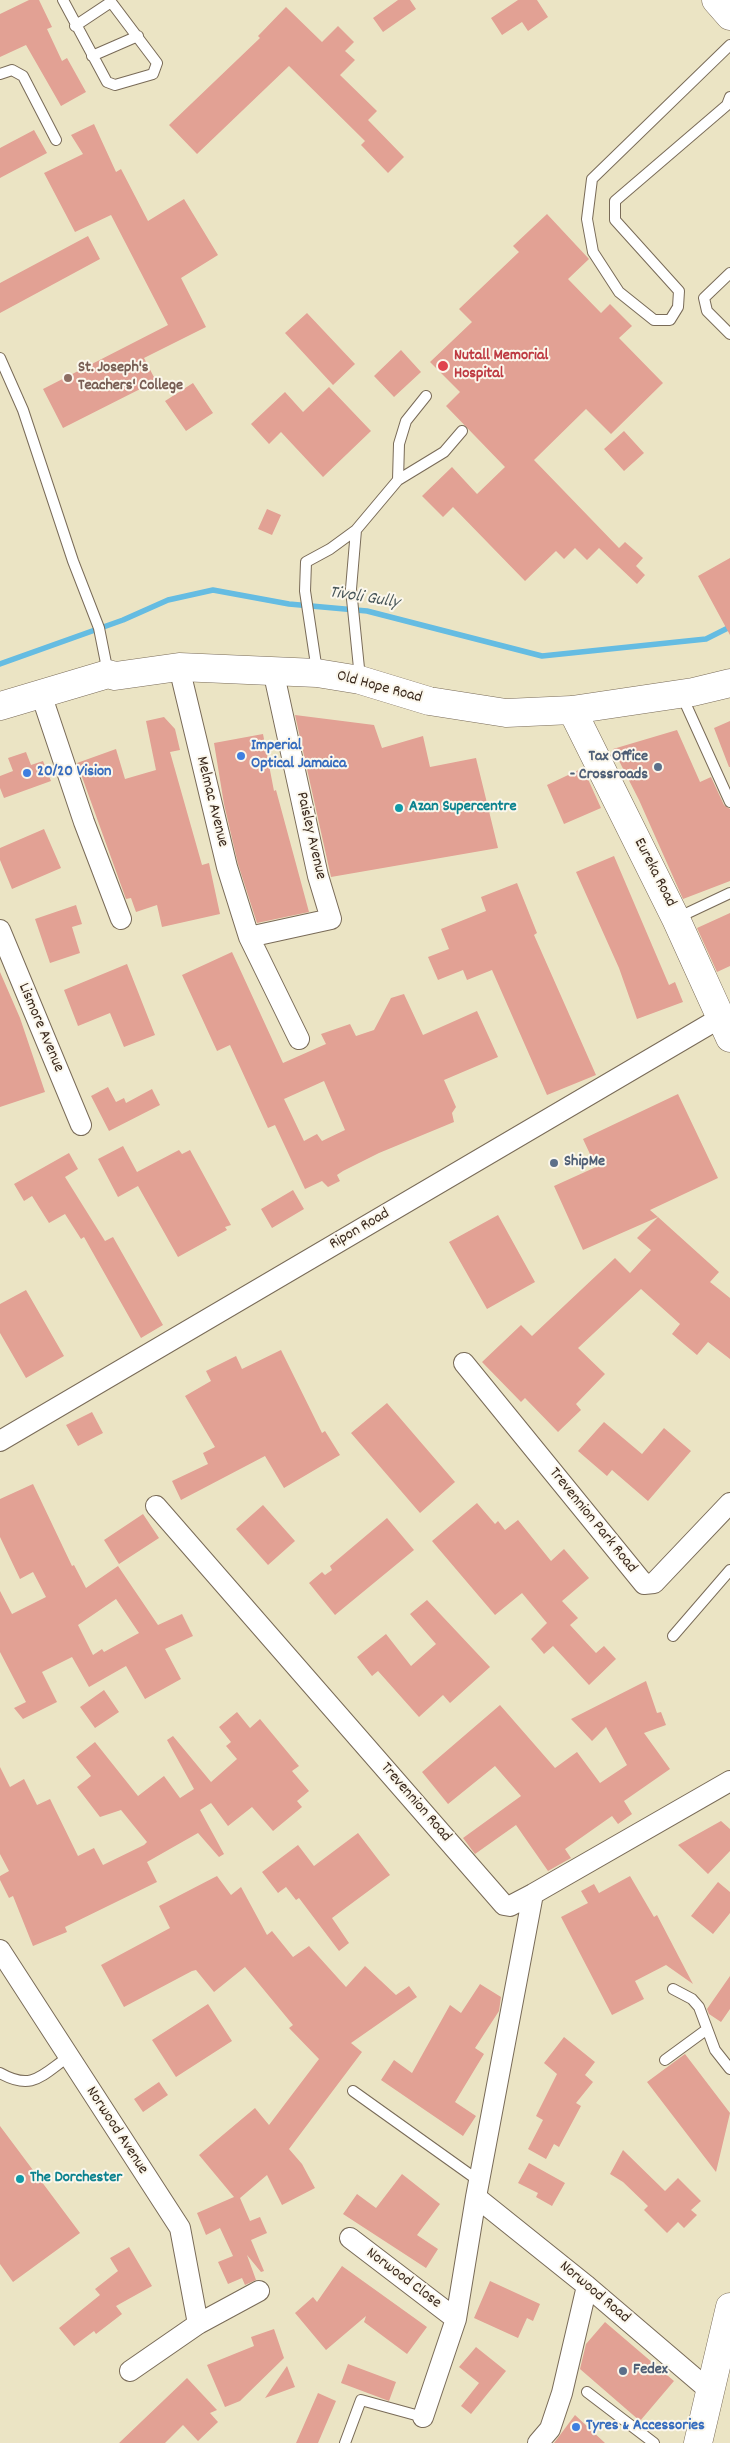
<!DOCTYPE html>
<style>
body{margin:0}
canvas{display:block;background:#ebe4c4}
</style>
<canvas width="730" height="2443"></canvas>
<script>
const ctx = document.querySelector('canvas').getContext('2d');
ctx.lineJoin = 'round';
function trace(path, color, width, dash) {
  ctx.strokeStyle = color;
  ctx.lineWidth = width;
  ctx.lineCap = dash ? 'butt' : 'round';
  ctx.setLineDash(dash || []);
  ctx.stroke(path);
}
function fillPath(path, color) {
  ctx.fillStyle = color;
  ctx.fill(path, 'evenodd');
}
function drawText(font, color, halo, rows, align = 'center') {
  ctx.font = font + ' Dekko,sans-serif';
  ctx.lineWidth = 4;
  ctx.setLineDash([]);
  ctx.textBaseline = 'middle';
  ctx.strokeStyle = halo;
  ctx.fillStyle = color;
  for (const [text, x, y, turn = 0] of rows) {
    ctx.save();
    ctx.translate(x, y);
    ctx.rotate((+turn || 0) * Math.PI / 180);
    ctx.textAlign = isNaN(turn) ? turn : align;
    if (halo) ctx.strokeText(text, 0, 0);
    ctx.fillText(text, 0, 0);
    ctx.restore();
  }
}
trace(new Path2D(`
 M0 664 123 620 168 600 213 590 289 604 367 611 542 656 706 639 730 627`), '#65bce2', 5.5);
fillPath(new Path2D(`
 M29 0H39L52 27 47 29 62 61 67 58 86 92 61 106 26 45 0 57V14Z
 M398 0H410L416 9 383 32 373 18Z
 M518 0H537L548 17 528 31 522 22 502 35 491 18Z
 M286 7 322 42 338 26 354 42 345 51 355 60 340 75 377 111 368 120 404 157 388 173 361 145 365 141 289 66 197 154 169 125 260 38 258 36Z
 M94 124 116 172 121 169 148 221 184 199 218 255 181 278 206 327 144 358 156 381 63 428 43 389 168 325 111 215 75 232 44 173 83 154 71 135Z
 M34 130 47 153 0 178V148Z
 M547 214 589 259 568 279 601 313 610 304 632 326 619 338 663 383 611 434 586 409 534 460 619 548 625 542 643 558 636 566 645 575 637 584 599 548 587 560 575 548 564 559 556 551 525 581 453 507 443 517 422 496 452 467 477 494 505 467 446 406 460 392 430 362 472 322 459 309 519 252 513 246Z
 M88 236 100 259 0 313V283Z
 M307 313 355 364 333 385 285 333Z
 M401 350 421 372 394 397 374 376Z
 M193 383 213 413 186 431 165 401Z
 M329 387 371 431 323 477 281 432 269 444 251 424 285 392 303 412Z
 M624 431 644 453 624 471 604 449Z
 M267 509 281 515 272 535 258 529Z
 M730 558V635L698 576Z
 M295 715 374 725 382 748 423 736 430 767 476 758 498 848 331 877Z
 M164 717 175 729 180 750 170 752 202 865 209 863 220 914 162 927 157 905 136 912 131 898 126 899 77 763 116 749 125 779 156 770 146 721Z
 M730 721V767H729L714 728Z
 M677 730 700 782 711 777 724 805 730 809V881L683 899 639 800 613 749Z
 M263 734 274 791 276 790 309 912 257 923 238 864 224 804 214 743Z
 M26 752 31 765 43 761 51 781 4 798 0 788V776L13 771 8 758Z
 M583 768 601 808 564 824 547 785Z
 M44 829 61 868 12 889 0 860V848Z
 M614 856 669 985 675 982 683 1002 637 1019 619 968 576 872Z
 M517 883 537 933 534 935 596 1075 547 1095 492 970 467 980 463 970 438 980 428 957 449 949 441 929 486 911 481 897Z
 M76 905 82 924 72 927 80 953 50 963 35 919Z
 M730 913V966L717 972 697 928Z
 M232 952 283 1063 326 1044 321 1034 350 1024 356 1036 374 1030 391 998 404 994 423 1035 477 1011 498 1057 444 1080 456 1107 452 1113 454 1122 379 1153 343 1171 337 1175 340 1181 328 1187 322 1181 305 1189 275 1125 268 1128 230 1045 217 1051 182 975ZM324 1081 345 1130 322 1141 317 1134 304 1141 284 1099Z
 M127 964 155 1035 124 1047 110 1013 78 1026 64 990Z
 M0 972 20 1018 45 1092 0 1107Z
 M108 1087 116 1102 124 1098 126 1103 152 1089 160 1105 109 1131 91 1096Z
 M678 1094 718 1178 650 1210 658 1217 583 1250 554 1186 596 1167 583 1139Z
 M123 1146 137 1172 179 1150 182 1154 190 1150 231 1225 225 1227 227 1230 178 1257 138 1186 118 1197 98 1159Z
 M69 1153 78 1169 65 1177 105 1241 113 1237 163 1325 141 1338 84 1237 81 1239 65 1214 49 1223 32 1196 24 1201 14 1184Z
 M293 1190 304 1209 272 1228 261 1209Z
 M498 1215 535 1282 487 1309 449 1242Z
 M658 1217 719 1272 710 1282 730 1298V1359L708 1342 697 1355 672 1334 680 1324 641 1289 578 1348 605 1374 576 1404 581 1410 558 1432 525 1398 521 1402 482 1362 521 1325 532 1336 615 1258 630 1273 651 1250 637 1238Z
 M26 1290 64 1356 26 1378 0 1333V1304Z
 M281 1350 322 1433 325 1431 340 1455 284 1488 265 1456 181 1500 172 1481 208 1464 203 1453 215 1447 185 1396 211 1381 206 1371 236 1356 242 1369Z
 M387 1403 455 1482 420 1513 351 1433Z
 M92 1412 103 1433 78 1446 66 1425Z
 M604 1422 642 1454 664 1428 691 1451 648 1501 612 1470 607 1476 578 1451Z
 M33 1484 72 1566 74 1565 86 1588 118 1566 158 1625 182 1614 193 1636 165 1649 181 1679 145 1699 126 1666 89 1687 72 1657 42 1672 57 1702 23 1719 14 1708 26 1702 0 1652V1591L12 1614 46 1597 33 1572 20 1579 0 1537V1499ZM116 1599 139 1633 104 1652 102 1649 93 1655 78 1625Z
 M477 1503 495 1524 498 1521 505 1530 518 1520 551 1561 564 1549 589 1578 562 1601 578 1618 570 1625 596 1653 604 1646 616 1659 589 1685 553 1646 544 1654 531 1639 547 1623 522 1593 495 1615 432 1541Z
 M263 1505 295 1541 268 1565 236 1529Z
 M143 1514 159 1538 119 1564 104 1540Z
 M387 1518 414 1550 335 1615 309 1583 322 1572 325 1575 332 1570 330 1566Z
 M427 1600 490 1667 450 1703 443 1695 419 1717 378 1671 372 1676 357 1657 386 1634 411 1666 436 1644 410 1614Z
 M646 1681 657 1713 661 1712 666 1725 644 1733 670 1769 624 1801 632 1814 618 1824 612 1816 565 1849 571 1858 548 1871 516 1825 475 1854 463 1838 521 1796 495 1766 448 1804 422 1772 500 1705 555 1768 577 1752 600 1783 627 1765 606 1727 592 1741 571 1719Z
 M104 1690 119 1712 95 1728 80 1707Z
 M237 1712 250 1728 260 1719 299 1766 292 1771 309 1791 297 1801 302 1807 273 1831 252 1807 228 1826 211 1803 200 1810 224 1854 219 1857 198 1833 147 1862 157 1882 65 1927 67 1932 33 1946 13 1896 9 1898 0 1880V1876L9 1871 0 1854V1767L10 1787 24 1779 37 1805 50 1799 78 1856 94 1848 103 1865 144 1845 147 1842 121 1810 100 1817 77 1787 91 1776 76 1757 95 1742 138 1796 164 1776 180 1798 194 1789 167 1740 173 1736 211 1782 237 1759 226 1746 231 1742 219 1727Z
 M721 1821 730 1829V1851L708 1874 678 1845Z
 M358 1833 390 1875 332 1918 349 1943 339 1951 299 1898 296 1900 286 1887 278 1893 262 1872 298 1845 314 1866Z
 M217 1876 231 1895 241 1887 267 1935 272 1931 293 1957 309 1946 346 1987 365 1966 396 1995 409 1986 417 1997 351 2043 362 2052 289 2149 302 2164 315 2188 282 2205 267 2175 240 2198 250 2221 260 2217 267 2233 251 2240 264 2271 261 2272 247 2255 256 2280 245 2285 242 2278 228 2284 218 2262 233 2256 220 2228 206 2235 197 2213 234 2197 199 2155 255 2108 269 2125 319 2059 289 2028 293 2025 245 1967 214 1992 196 1970 192 1971 124 2007 101 1965 170 1928 159 1906Z
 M630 1876 654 1917 657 1915 693 1984 666 1965 635 1981 644 1999 612 2015 561 1917 588 1903 581 1891 594 1884 599 1893Z
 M718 1882 730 1892V1913L713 1934 691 1916Z
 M730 1976V2009L721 2022 709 2014 707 2009Z
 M480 1984 501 1997 499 2011 475 2048 484 2054 455 2102 476 2116 463 2136 381 2080 394 2060 412 2073 450 2005 461 2013Z
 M208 2004 232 2041 176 2077 152 2040Z
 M564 2037 595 2062 585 2075 593 2082 576 2103 581 2106 559 2147 554 2144 546 2159 528 2149 543 2120 536 2116 557 2074 544 2063Z
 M685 2054 730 2113 716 2172 647 2082Z
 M159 2082 168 2095 143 2112 134 2099Z
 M0 2126 80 2233 13 2282 0 2264Z
 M623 2150 665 2191 678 2178 701 2201 691 2210 697 2215 684 2228 678 2222 667 2233 644 2210 648 2206 623 2182 610 2174Z
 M529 2163 565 2183 552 2206 536 2197 538 2193 518 2183Z
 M402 2174 440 2204 417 2235 438 2249 426 2268 343 2214 357 2194 376 2208Z
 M129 2247 152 2286 116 2306 122 2314 96 2334 94 2331 74 2346 59 2328 100 2295 95 2289 118 2271 110 2258Z
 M342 2266 427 2327 407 2354 364 2322 366 2316 326 2350 295 2313 313 2297 317 2302Z
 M490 2281 540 2304 533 2321 527 2318 518 2338 474 2318Z
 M605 2322 674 2381 640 2421 580 2369 586 2344Z
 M274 2329 284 2358 240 2401 225 2407 207 2365 254 2346 251 2337Z
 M476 2347 506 2371 471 2414 461 2406 479 2383 459 2367Z
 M348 2364 396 2382 389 2401 341 2383Z
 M287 2366 295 2387 265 2398Z
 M187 2378 217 2410 210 2413 218 2422 198 2441 183 2425 165 2443H119Z
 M318 2393 336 2401 318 2443H296Z
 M575 2415 605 2443H554Z`), '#e2a194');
const lane = new Path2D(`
 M63 0 107 82 115 85 153 74 157 63 111 2 75 26
 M730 45 592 179 587 219 593 252 619 292 654 320H670L678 307 679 291 615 220V201L727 105 730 97
 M92 56 138 36
 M0 74 12 70 23 76 56 140
 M730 273 704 298 707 311 730 334
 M0 358 23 410 73 561 99 628 108 673
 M398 480 399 444 406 421 426 396
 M356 530 351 589 360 678
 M317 671 305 591 306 562 330 549 356 530 398 480 444 452 462 431
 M682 696 730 802
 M677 918 730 893
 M673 1636 730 1570
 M673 1989 692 1999 699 2007 715 2050 730 2069
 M665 2060 706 2030
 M0 2073C32 2091 41 2076 68 2057
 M353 2091 479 2181
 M587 2392 654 2443
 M345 2443 361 2400 423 2417`);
const street = new Path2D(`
 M179 667 227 867 249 937 299 1039
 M41 694 84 822 121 919
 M0 930 81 1125
 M249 937 331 919 318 876 273 670
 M464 1363 644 1584 654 1583 730 1503
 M0 1441 720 1018
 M156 1506 504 1905 510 1906 533 1894 730 1781
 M0 1950 180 2228 198 2324
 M476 2197 587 2286 710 2391
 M350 2238 456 2319
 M130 2371 198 2324 259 2291
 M423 2417 456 2319 476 2197 533 1894
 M538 2443 550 2429 562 2393 587 2286`);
const secondary = new Path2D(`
 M716 0 730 16
 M0 706 108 674 115 676 179 667 317 673 360 680 429 701 506 713 572 710 693 692 730 683
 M572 710 676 919 730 1038
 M698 2443 730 2307`);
trace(lane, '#796b58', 12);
trace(street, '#796b58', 22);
trace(secondary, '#796b58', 29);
trace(lane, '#fff', 10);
trace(street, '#fff', 20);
trace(secondary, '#fff', 28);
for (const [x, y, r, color] of [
 [443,366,6,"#e0444e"],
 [68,378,5,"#8d6e63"],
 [241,756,5,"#3f7fe0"],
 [658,767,5,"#5c6f8a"],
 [27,773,5,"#3f7fe0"],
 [399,808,5,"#0f9aa8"],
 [554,1163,5,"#5c6f8a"],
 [20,2179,5,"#0f9aa8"],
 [623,2371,5,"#5c6f8a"],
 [576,2427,5,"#3f7fe0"]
]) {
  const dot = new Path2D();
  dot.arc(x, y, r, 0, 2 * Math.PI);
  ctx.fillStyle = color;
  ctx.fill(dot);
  trace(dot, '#fbf7ec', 2);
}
drawText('bold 16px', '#be3a42', '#fbf7ec', [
 ["Nutall Memorial",454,357],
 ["Hospital",454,375]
], 'left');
drawText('bold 16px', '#785e54', '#fbf7ec', [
 ["St. Joseph's",78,369],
 ["Teachers' College",78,387]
], 'left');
drawText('16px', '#3b2a1e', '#fbf7ec', [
 ["Old Hope Road",379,688,15],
 ["Melmac Avenue",211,802,76],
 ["Paisley Avenue",310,836,77],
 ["Eureka Road",654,873,63],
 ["Lismore Avenue",40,1028,67],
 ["Ripon Road",360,1230,-30],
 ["Trevennion Park Road",592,1521,51],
 ["Trevennion Road",415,1803,49],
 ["Norwood Avenue",116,2131,57],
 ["Norwood Close",403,2279,37],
 ["Norwood Road",594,2293,40]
]);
drawText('bold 16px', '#366cbe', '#fbf7ec', [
 ["Imperial",251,747],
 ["Optical Jamaica",251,765],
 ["20/20 Vision",37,773],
 ["Tyres & Accessories",586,2427]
], 'left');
drawText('bold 16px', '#4e5e75', '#fbf7ec', [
 ["Tax Office",648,758,"right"],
 ["- Crossroads",648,776,"right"],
 ["ShipMe",564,1163],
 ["Fedex",633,2371]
], 'left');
drawText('bold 16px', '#0d838f', '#fbf7ec', [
 ["Azan Supercentre",409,808],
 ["The Dorchester",30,2179]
], 'left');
drawText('italic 18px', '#485659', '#fbf7ec', [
 ["Tivoli Gully",364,599,9]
]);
</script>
